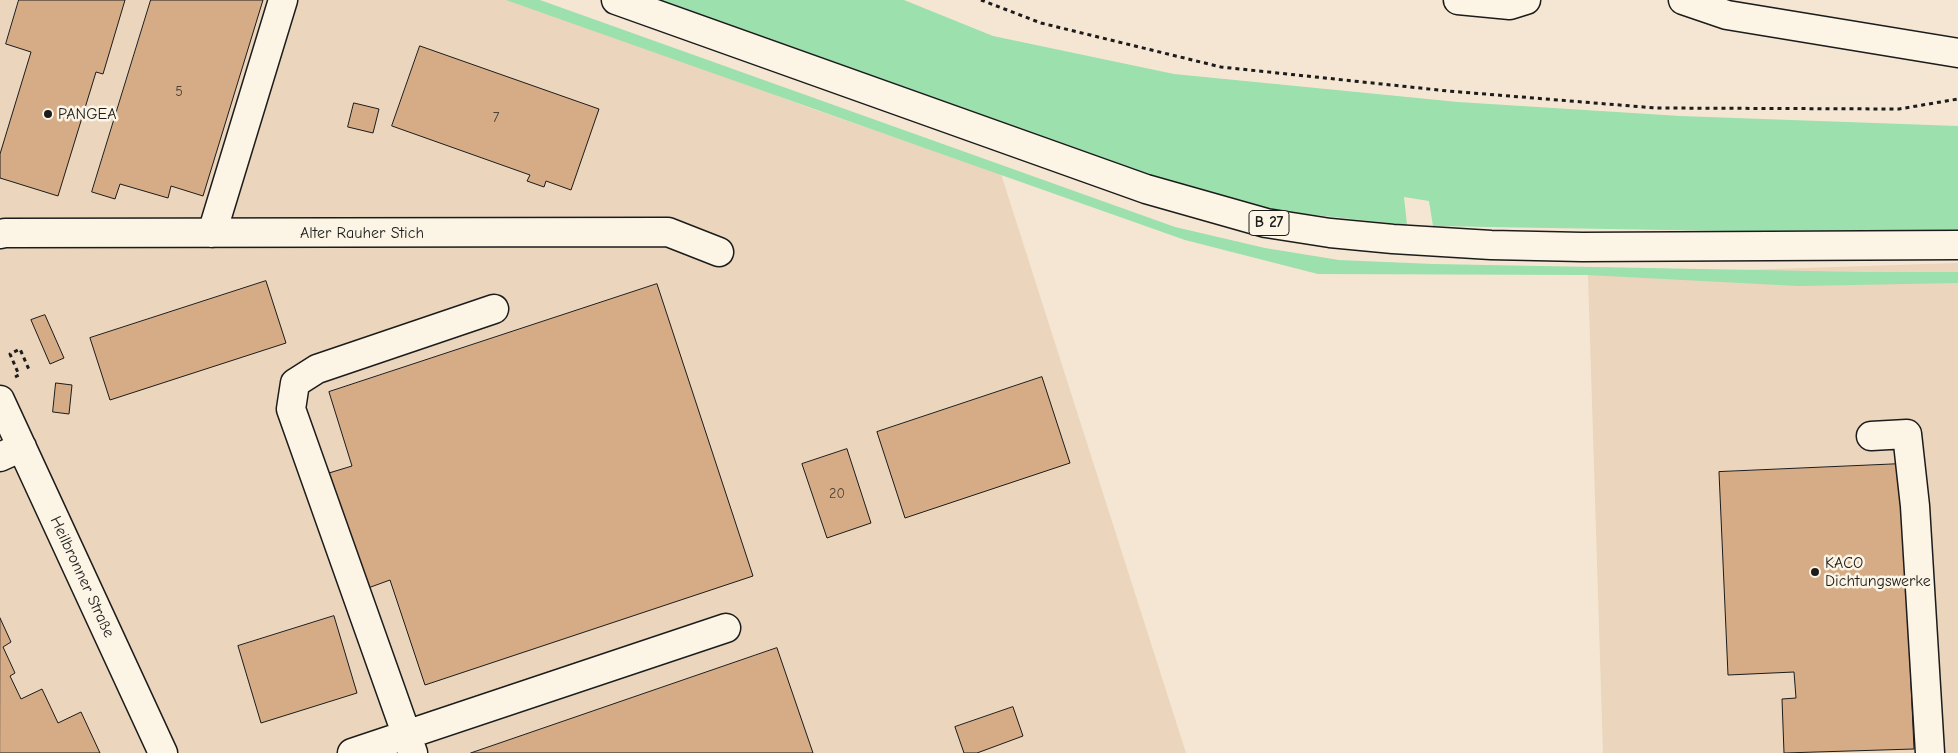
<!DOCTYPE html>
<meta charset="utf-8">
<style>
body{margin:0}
canvas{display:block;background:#f4e6d2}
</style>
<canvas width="1958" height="753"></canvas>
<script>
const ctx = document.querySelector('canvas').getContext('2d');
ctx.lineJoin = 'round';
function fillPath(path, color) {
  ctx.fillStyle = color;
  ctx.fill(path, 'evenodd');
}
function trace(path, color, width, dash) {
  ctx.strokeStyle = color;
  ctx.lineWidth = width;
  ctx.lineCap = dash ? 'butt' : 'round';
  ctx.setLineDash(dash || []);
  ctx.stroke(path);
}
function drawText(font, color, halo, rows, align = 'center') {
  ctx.font = font + ' "Comic Neue",sans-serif';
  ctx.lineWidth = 5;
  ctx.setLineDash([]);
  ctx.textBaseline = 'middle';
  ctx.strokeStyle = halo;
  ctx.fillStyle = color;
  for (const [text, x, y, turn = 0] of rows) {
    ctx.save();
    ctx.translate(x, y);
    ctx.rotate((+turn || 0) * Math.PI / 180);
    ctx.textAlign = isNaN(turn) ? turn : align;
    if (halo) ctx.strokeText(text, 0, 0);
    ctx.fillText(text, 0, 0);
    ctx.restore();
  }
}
fillPath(new Path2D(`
 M0 0H515L810 108 1001 174 1186 753H0Z
 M1958 263V753H1603L1588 275Z`), '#ebd5bc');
fillPath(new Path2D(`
 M506 0H540L1175 227 1265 248 1339 260 1433 264 1863 272H1958V283L1798 286 1588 275 1318 274 1185 240Z
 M655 0H904L993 36 1174 74 1458 102 1680 116 1958 126V233L1727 231 1433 226 1429 201 1404 197 1407 225 1269 210 1189 189Z`), '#9be0ad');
const building = new Path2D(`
 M19 0H125L103 74 96 72 58 196 0 178V154L31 52 6 44Z
 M151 0H263L203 196 171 186 168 198 120 184 115 199 92 192Z
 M420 46 599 109 571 190 546 181 544 187 527 181 530 175 392 126Z
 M354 103 379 109 373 133 348 127Z
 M266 281 286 343 110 400 90 338Z
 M657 284 753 576 425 685 390 580 368 588 329 473 352 466 329 392Z
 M45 315 64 358 50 364 31 320Z
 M1042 377 1070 463 905 518 877 432Z
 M56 383 72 385 69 414 53 412Z
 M847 449 871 523 827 538 802 464Z
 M1901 464 1914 749 1784 753 1782 699 1796 698 1794 672 1728 675 1719 472Z
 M334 616 357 693 261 723 238 646Z
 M0 618 11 642 3 647 15 673 10 676 21 699 42 689 58 723 81 712 100 753H0Z
 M777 648 813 753H471Z
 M1013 707 1023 736 977 753H964L955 727Z`);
fillPath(building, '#d6ac87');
trace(building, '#1c1c1c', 1);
const minor = new Path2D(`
 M1458 0 1510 5 1526 0
 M1683 0 1727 15 1958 53
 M212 233 283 0
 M0 234 5 233 668 232 719 252
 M0 400 163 753
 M1871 436 1907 434 1915 506 1930 753
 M0 457 22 447
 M352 753 726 628
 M413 753 291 409 295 383 317 369 494 309`);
const major = new Path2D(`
 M616 0 1146 189 1266 223 1330 233 1393 239 1491 245 1582 247 1958 245`);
trace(minor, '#1c1c1c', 31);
trace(major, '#1c1c1c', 31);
trace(new Path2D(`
 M981 0 1041 23 1221 67 1448 91 1656 108 1899 109 1958 99
 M15 377 19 375 10 354 20 349 30 372`), '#1c1c1c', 3, [4, 4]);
trace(minor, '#fcf5e5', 28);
trace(major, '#fcf5e5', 28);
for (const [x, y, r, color] of [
 [48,114,5,"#1c1c1c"],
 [1815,572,5,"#1c1c1c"]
]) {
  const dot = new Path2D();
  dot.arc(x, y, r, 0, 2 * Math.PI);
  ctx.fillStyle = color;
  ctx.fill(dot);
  trace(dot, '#fcf5e5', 2);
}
drawText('14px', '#4a4037', null, [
 ["5",179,92],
 ["7",496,118],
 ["20",837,494]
]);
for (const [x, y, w] of [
 [1269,223,40]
]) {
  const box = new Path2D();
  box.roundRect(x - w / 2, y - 12.5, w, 25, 4);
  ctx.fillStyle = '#fcf5e5';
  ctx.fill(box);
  trace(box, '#1c1c1c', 1);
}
drawText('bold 15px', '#1c1c1c', null, [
 ["B 27",1269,223]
]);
drawText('16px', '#1c1c1c', '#fcf5e5', [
 ["PANGEA",58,114],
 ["KACO",1825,563],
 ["Dichtungswerke",1825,581]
], 'left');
drawText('16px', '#1c1c1c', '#fcf5e5', [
 ["Alter Rauher Stich",362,233],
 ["Heilbronner Straße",82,577,65]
]);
</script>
